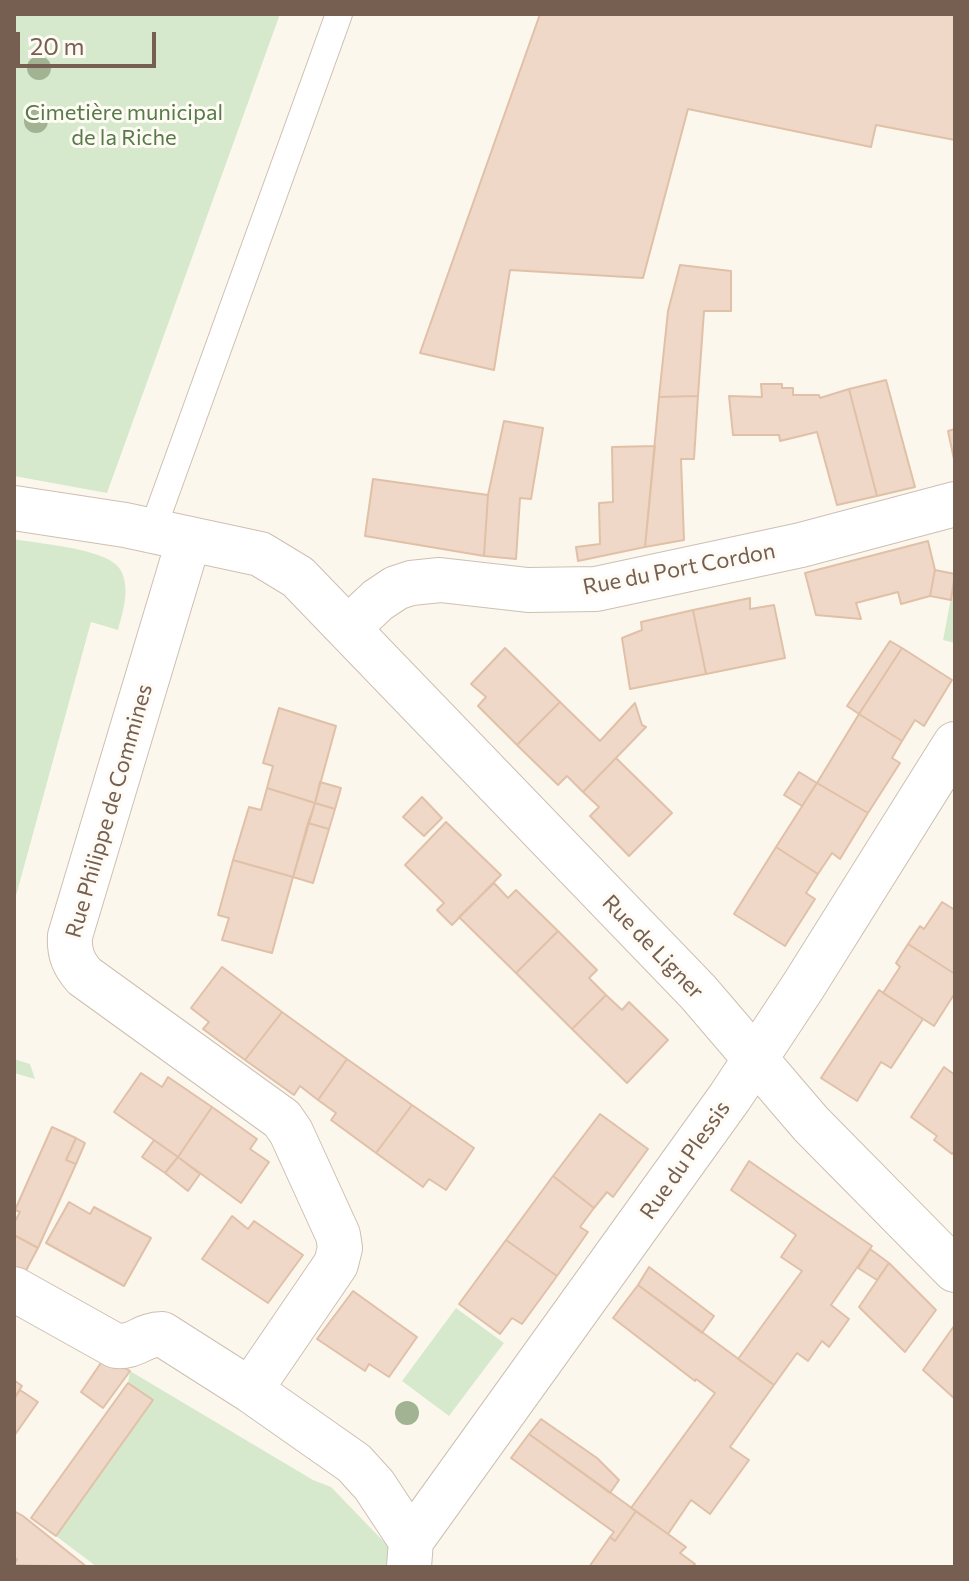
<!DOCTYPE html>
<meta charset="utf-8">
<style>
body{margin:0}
#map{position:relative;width:969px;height:1581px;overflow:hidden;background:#fcf7ed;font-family:Commissioner,sans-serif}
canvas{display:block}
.frame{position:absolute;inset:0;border:16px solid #765f50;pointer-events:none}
.scale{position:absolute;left:16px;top:32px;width:140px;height:36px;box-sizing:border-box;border:4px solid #765f50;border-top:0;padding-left:10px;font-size:24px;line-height:28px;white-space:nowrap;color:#765f50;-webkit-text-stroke:6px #fefaf4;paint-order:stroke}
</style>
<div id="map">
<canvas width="969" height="1581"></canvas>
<div class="frame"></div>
<div class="scale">20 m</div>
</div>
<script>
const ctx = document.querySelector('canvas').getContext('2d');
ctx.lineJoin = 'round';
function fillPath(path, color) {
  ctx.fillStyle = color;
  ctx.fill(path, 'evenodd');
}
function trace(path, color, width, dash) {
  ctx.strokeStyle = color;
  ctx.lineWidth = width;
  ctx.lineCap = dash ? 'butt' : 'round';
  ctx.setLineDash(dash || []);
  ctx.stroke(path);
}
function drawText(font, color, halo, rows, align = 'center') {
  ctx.font = font + ' Commissioner,sans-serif';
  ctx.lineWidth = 6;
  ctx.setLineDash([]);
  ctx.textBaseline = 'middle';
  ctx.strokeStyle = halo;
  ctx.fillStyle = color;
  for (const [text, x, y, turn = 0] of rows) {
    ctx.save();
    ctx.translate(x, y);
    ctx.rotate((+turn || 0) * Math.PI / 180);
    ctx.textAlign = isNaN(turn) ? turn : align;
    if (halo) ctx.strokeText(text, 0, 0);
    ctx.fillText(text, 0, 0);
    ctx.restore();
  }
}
fillPath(new Path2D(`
 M14 14H280L107 493 14 476Z
 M14 539C38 544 107 548 120 569 131 588 123 611 118 630L91 622 14 903Z
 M955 577V643L943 640Z
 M14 1059 30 1064 35 1079 14 1073Z
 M456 1308 504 1343 449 1416 402 1381Z
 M130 1371 313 1480 331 1487 389 1547 386 1567H97L56 1536 153 1401 128 1383Z`), '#d7e9cc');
const building = new Path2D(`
 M540 14H955V140L876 125 871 147 688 109 643 278 510 270 494 370 420 353Z
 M680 265 731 271V311H704L698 396 659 397 668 311Z
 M886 380 915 487 877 496 849 389Z
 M761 384H782V388H793V395H819L820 398 849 389 877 496 837 505 817 432 780 441 779 435H733L729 396 762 397Z
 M698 396 694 459H681L684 540 645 547 659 397Z
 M504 421 543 428 531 499 520 498 516 559 484 556 488 495Z
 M955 429V464L948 431Z
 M655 446 645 547 578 561 576 547 600 544 599 503 613 502 612 447Z
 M373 479 488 495 484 556 365 536Z
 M928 541 935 570 930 596 901 604 898 592 856 603 861 619 816 615 805 573Z
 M935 570 955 574 951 600 930 596Z
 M750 598V609L774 605 785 658 706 674 693 610Z
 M693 610 706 674 630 689 622 638 642 630 641 622Z
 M890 641 902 648 859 714 847 706Z
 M505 648 560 702 517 745 478 706 486 697 471 684Z
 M902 648 952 680 924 726 915 720 902 741 859 714Z
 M560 702 600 741 635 703 642 725 646 727 583 792 567 776 558 785 517 745Z
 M279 708 336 726 315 803 267 788 273 766 263 763Z
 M859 714 902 741 892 758 900 763 868 813 817 783Z
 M616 758 672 813 629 856 590 816 599 807 583 792Z
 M799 772 817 783 802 806 784 795Z
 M320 782 341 788 335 809 315 803Z
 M817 783 868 813 840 859 832 853 818 874 776 847Z
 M267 788 315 803 293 877 233 860 249 807 261 810Z
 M422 797 442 818 424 836 403 817Z
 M315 803 335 809 329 829 308 823Z
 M446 822 501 875 452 925 437 910 444 903 405 865Z
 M308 823 329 829 313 883 293 877Z
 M776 847 818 874 806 893 815 899 785 946 734 914Z
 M233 860 293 877 272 953 222 940 229 918 218 915Z
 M494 883 508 898 516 890 558 931 516 973 459 917Z
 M942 902 955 910V974L908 944 920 926 924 929Z
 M558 931 597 970 589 978 606 995 572 1029 516 973Z
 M908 944 955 974V993L934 1026 883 993 900 967 896 963Z
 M222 967 282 1012 245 1060 203 1029 209 1022 191 1008Z
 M879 990 923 1019 891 1068 881 1062 857 1101 821 1078Z
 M606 995 622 1010 629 1002 668 1040 627 1083 572 1029Z
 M282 1012 347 1059 318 1100 300 1086 294 1095 245 1060Z
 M347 1059 412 1105 376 1153 331 1120 336 1113 318 1100Z
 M944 1067 955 1075V1150L952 1154 934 1140 937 1136 911 1117Z
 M141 1073 162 1087 168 1077 212 1107 178 1157 114 1112Z
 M412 1105 474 1148 446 1190 429 1179 423 1187 376 1153Z
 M212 1107 257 1139 250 1149 269 1162 241 1203 178 1157Z
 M600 1114 648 1149 613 1197 607 1192 594 1208 553 1176Z
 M52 1127 76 1138 66 1160 76 1164 38 1248 14 1235V1223L20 1212 15 1210Z
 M76 1138 85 1143 76 1164 66 1160Z
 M154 1140 178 1157 165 1173 142 1157Z
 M178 1157 200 1174 188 1191 165 1173Z
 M749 1161 872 1246 831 1305 849 1319 829 1347 822 1341 808 1361 797 1353 774 1385 738 1359 802 1271 781 1257 796 1235 731 1190Z
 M553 1176 594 1208 580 1227 588 1232 557 1276 506 1240Z
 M69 1202 90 1214 94 1207 151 1238 124 1286 46 1243Z
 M232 1216 248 1229 254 1221 303 1255 268 1303 202 1259Z
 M14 1235 38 1248 23 1276 14 1271Z
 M506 1240 557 1276 522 1324 512 1318 500 1334 459 1304Z
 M870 1249 889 1263 877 1280 858 1268Z
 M889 1263 936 1310 905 1352 859 1307Z
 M649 1267 714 1316 702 1333 638 1285Z
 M638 1285 774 1385 730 1447 749 1460 710 1514 691 1500 668 1534 631 1508 715 1393 696 1379 695 1381 613 1318Z
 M353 1291 417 1337 389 1377 369 1364 365 1371 317 1339Z
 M954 1326 955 1327V1399L923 1370Z
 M105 1357 130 1371 103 1408 81 1392Z
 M14 1380 22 1386 14 1398Z
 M128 1383 153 1400 56 1536 31 1518Z
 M20 1390 38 1402 14 1436V1399Z
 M541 1419 597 1458 619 1480 610 1493 529 1434Z
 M529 1434 636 1511 615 1541 610 1537 614 1532 511 1458Z
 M14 1511 23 1516 87 1567 14 1565 17 1559 14 1557Z
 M636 1511 686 1547 680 1553 695 1564 692 1567H589L610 1537 615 1541Z`);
fillPath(building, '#efd8c7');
trace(building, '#e1c0a8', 2);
const service = new Path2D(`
 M152 531 339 14`);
const minor = new Path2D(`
 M14 508 125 525 260 554 298 577 698 992 811 1124 955 1270
 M189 539 70 936C69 953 73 963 84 976L282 1119 291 1132 338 1235 340 1248 336 1264 250 1390 354 1463 374 1485 411 1541
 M348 628 378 600 396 588 411 583 440 580 528 590 596 589 801 545 955 504
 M14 1289 116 1346C134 1348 144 1334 162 1334L250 1390
 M409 1567 411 1541 730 1097 804 985 955 744`);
trace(service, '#cebfb2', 28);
trace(minor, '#cebfb2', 46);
trace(service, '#fff', 26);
trace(minor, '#fff', 44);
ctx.fillStyle = '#a1b393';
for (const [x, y] of [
 [39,68],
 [36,121],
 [407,1413]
]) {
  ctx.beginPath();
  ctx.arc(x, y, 12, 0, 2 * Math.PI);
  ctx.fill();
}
drawText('22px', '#567b49', '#fefaf4', [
 ["Cimetière municipal",124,113],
 ["de la Riche",124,138]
]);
drawText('22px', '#765f50', '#fefaf4', [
 ["Rue du Port Cordon",679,569,-11],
 ["Rue Philippe de Commines",109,811,-74],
 ["Rue de Ligner",653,947,46],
 ["Rue du Plessis",685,1160,-55]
]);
</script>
